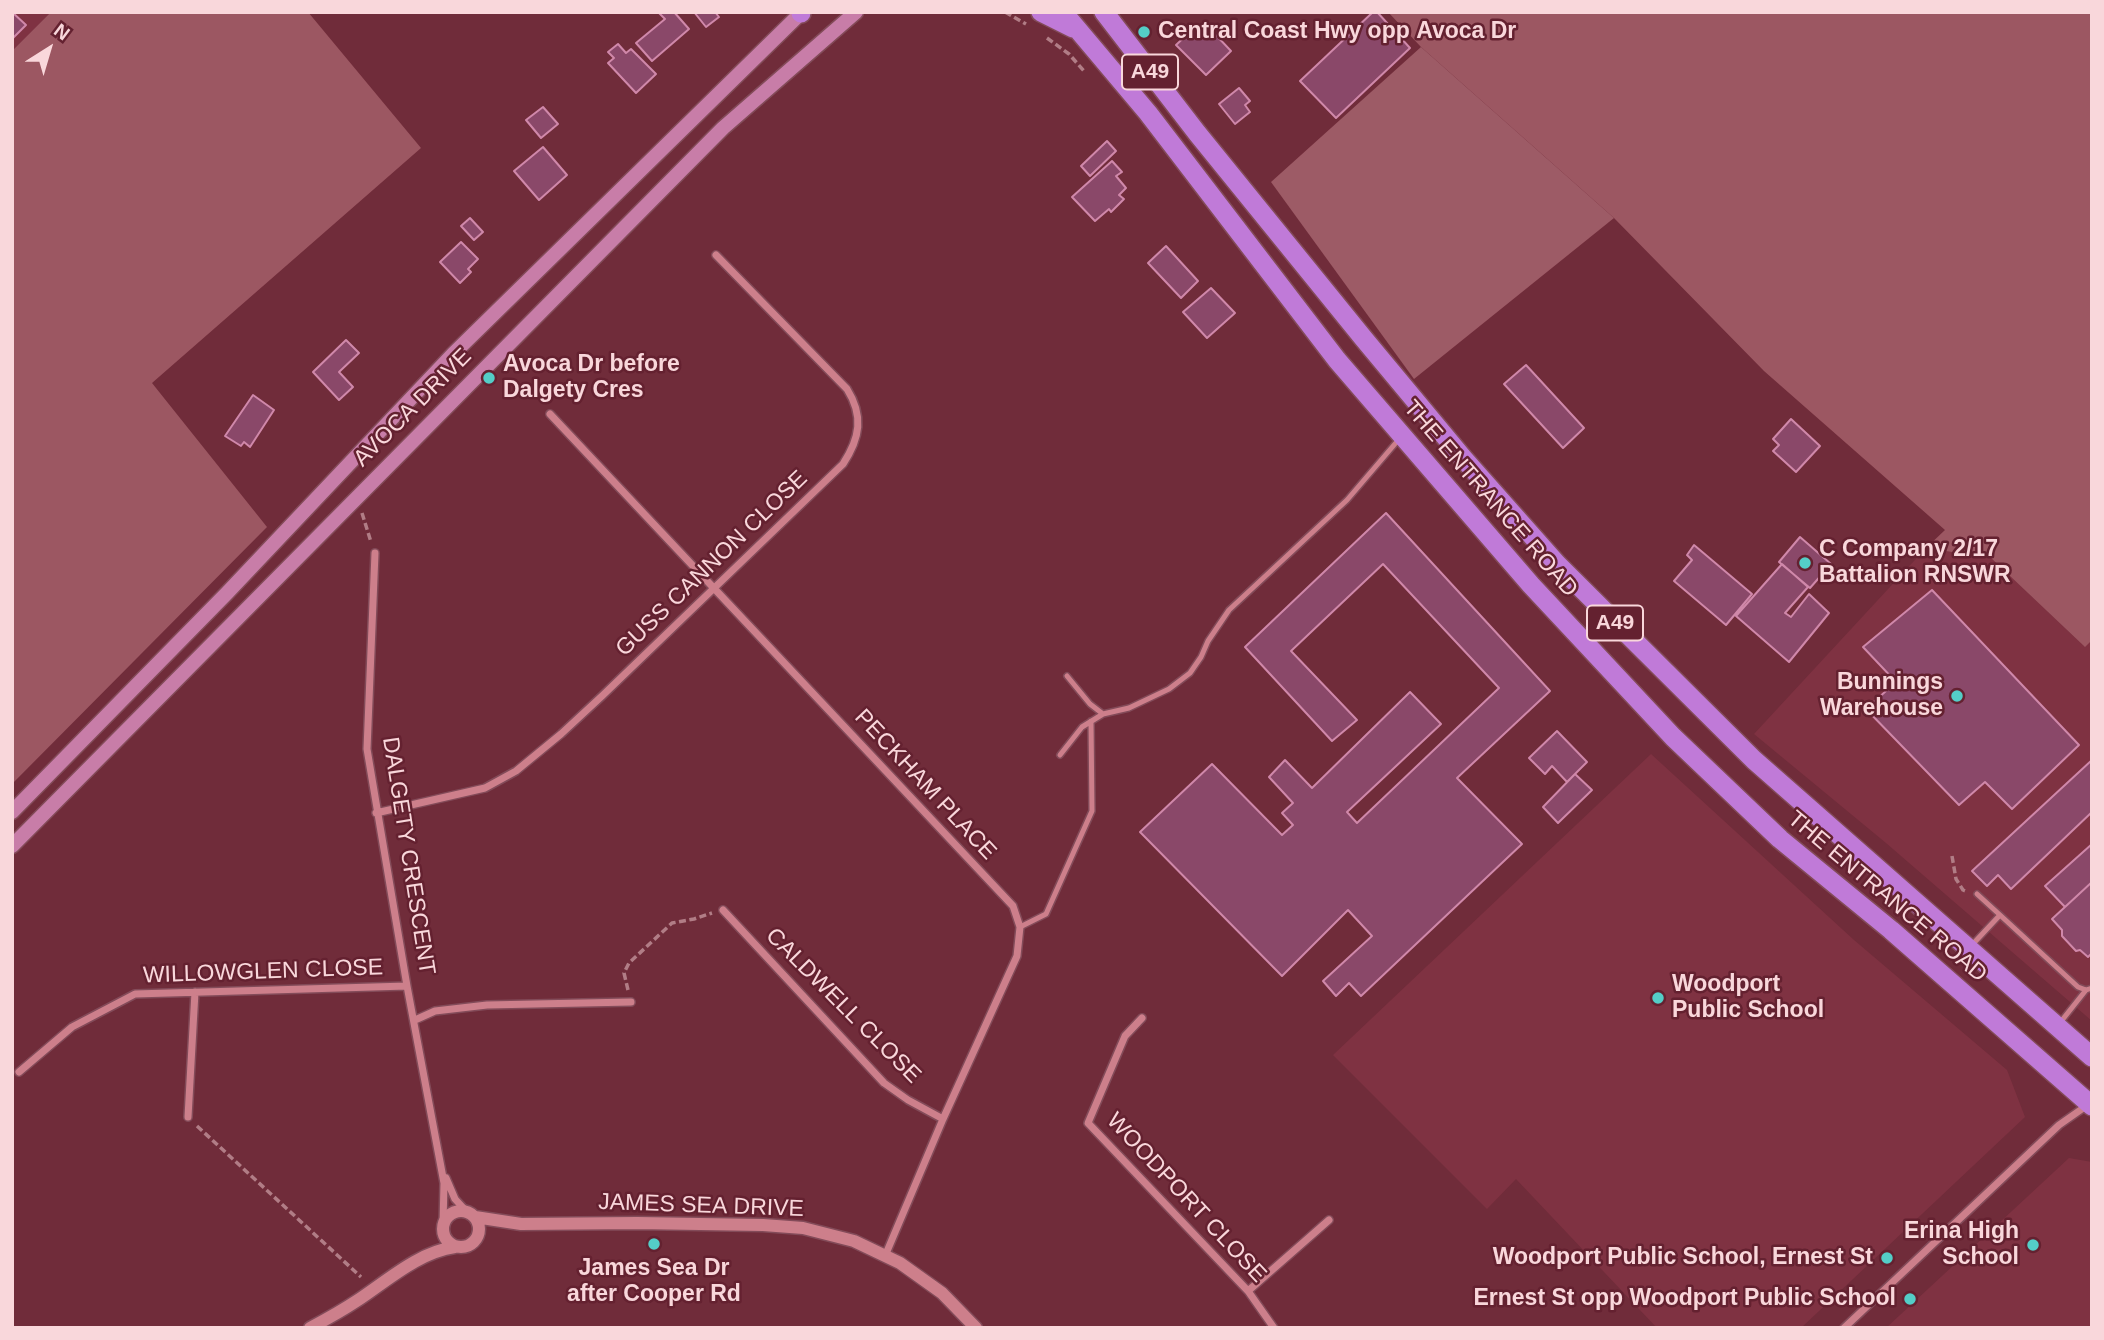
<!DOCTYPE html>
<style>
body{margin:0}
#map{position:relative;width:2104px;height:1340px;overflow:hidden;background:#702c3a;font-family:Helvetica,sans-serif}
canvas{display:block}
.frame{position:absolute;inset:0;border:14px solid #f9d7db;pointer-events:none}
.north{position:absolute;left:14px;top:14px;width:70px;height:70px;-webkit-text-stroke:5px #642130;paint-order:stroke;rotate:37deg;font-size:19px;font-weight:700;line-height:28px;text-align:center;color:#f9d7db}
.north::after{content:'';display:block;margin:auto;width:24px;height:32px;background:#f9d7db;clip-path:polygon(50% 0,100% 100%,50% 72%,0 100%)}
</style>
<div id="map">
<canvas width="2104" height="1340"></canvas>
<div class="frame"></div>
<div class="north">N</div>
</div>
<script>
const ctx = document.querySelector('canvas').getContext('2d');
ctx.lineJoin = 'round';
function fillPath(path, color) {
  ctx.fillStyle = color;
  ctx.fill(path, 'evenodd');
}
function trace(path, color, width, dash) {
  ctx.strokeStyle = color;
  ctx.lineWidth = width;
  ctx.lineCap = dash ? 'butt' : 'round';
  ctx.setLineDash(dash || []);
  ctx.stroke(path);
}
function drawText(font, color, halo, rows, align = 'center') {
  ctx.font = font + ' Helvetica,sans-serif';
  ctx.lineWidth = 5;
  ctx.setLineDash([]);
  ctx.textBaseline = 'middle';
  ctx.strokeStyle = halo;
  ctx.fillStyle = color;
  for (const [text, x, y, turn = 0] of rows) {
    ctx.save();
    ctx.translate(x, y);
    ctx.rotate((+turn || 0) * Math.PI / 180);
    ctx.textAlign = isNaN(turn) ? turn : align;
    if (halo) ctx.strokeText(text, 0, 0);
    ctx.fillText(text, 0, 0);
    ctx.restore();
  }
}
fillPath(new Path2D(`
 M12 12H51L12 51Z
 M1926 548 1991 558 2084 646 2092 640V1021L1886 843 1754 734Z
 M1651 754 1854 940 2007 1070 2025 1117 1801 1328H1657L1516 1179 1487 1209 1333 1055Z
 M2069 1158 2092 1162V1328H1886Z`), '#7f3242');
fillPath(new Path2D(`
 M1421 47 1614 218 1414 379 1271 182Z`), '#9d5b66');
fillPath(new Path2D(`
 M51 12H308L421 148 152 383 267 527 12 784V51Z
 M1388 12H2092V640L2085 647 1991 558 1926 548 1945 530 1764 371 1614 218 1421 47Z`), '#9c5762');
const building = new Path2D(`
 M12 12 26 25 12 39Z
 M658 12H674L689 29 652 61 636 43 665 19Z
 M694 12H715L719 17 706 27Z
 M1373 12H1377L1410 48 1336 118 1300 81Z
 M1194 28 1205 39 1213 32 1231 51 1206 75 1176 45Z
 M618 44 626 53 631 49 656 74 636 93 608 63 614 58 608 52Z
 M1239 88 1250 101 1245 105 1250 112 1235 124 1219 104Z
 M543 107 558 124 541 138 526 120Z
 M1107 141 1116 151 1090 176 1081 166Z
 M543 147 567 175 539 200 514 171Z
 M1112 161 1122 172 1116 176 1126 188 1119 195 1124 199 1111 212 1109 209 1095 221 1072 197Z
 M470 218 483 232 474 240 461 226Z
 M461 242 478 259 468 269 471 272 460 283 440 262Z
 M1166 246 1198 281 1181 298 1148 263Z
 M1211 288 1235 313 1207 338 1183 312Z
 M346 340 359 353 339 372 353 387 339 400 313 372Z
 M1526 365 1584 428 1563 448 1504 384Z
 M253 395 274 410 250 447 244 442 241 446 225 436Z
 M1791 419 1820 446 1796 472 1773 451 1779 445 1773 439Z
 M1386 513 1550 691 1457 778 1522 844 1361 996 1349 983 1336 996 1323 981 1372 936 1348 910 1282 976 1140 832 1212 764 1282 835 1293 825 1282 813 1293 803 1269 777 1285 760 1312 788 1410 692 1441 724 1347 812 1357 823 1499 688 1383 564 1291 651 1357 720 1332 741 1245 647Z
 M1800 537 1831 564 1810 588 1779 562Z
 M1694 545 1752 594 1726 625 1674 581 1692 560 1687 555Z
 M1782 564 1808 587 1785 613 1791 617 1809 594 1829 613 1789 662 1736 616Z
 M1932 590 2079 745 2012 809 1985 782 1959 805 1866 709 1896 682 1863 647Z
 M1557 731 1587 762 1567 782 1552 766 1545 774 1529 758Z
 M2092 760V812L2011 889 1998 875 1987 886 1972 871Z
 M1575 774 1592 790 1558 823 1543 807Z
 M2092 844V882L2065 907 2045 886Z
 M2092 882V953L2088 957 2080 950 2076 951 2062 936V930L2052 919Z`);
fillPath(building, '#8a4869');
trace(building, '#d088aa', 2);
const service = new Path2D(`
 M1067 676 1090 704 1103 714
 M1060 755 1082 727 1103 714 1129 708 1169 689 1190 673 1201 657 1208 641 1229 610 1347 500 1400 438
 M1977 894 2000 915
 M1020 927 1046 914 1092 811 1091 721
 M1971 946 2000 915 2078 987 2086 990 2092 988
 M2059 1024 2086 990`);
const minor = new Path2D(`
 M550 414 1013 906 1020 927 1017 956 943 1119 885 1256
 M375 553 367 749 407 986 444 1183 443 1224
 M376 813 485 788 516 771 561 734 602 696 843 464C860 438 864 416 847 389L716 255
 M723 910 884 1083 908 1100 943 1119
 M1142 1018 1125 1036 1088 1123 1248 1291 1274 1328
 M415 1020 435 1011 487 1005 631 1002
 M19 1072 72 1027 135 994 407 986
 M188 1117 195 992
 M446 1178 455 1199 467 1212
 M1248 1291 1329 1220
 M1844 1328 2059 1125 2089 1104`);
const tertiary = new Path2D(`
 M443 1229a18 18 0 1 1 36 0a18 18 0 1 1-36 0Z
 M475 1217 521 1224 637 1223 763 1225 803 1228 854 1241 900 1263 942 1293 976 1328
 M310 1328C327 1319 343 1310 358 1300 388 1280 419 1252 455 1247`);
const secondary = new Path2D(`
 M12 812 227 593 453 354 802 12
 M12 846 723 128 856 12`);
const trunk = new Path2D(`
 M1041 12 1073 28
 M1063 12 1148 113 1337 360 1531 585 1673 737 1780 839 1891 930 2092 1106
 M1104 12 1197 133 1364 339 1463 458 1557 564 1754 760 2092 1057
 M801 13V12`);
trace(service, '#834b59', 8);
trace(minor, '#834b59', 10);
trace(tertiary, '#834b59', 15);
trace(secondary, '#834b59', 17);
trace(trunk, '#834b59', 22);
trace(new Path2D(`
 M1005 12 1026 24
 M1047 38 1069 54 1084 71
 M362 513 371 542
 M1952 856 1956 879 1963 890 1968 892
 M628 990 624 973 629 963 672 923 694 919 712 913
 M197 1126 361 1277`), '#b17d86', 3.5, [7, 3.5]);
trace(service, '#cd7f8b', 5);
trace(minor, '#cd7f8b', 7);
trace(tertiary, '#cd7f8b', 12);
trace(secondary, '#c87da8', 14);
trace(trunk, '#c07ad8', 19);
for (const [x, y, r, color] of [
 [1144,32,7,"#54cdc7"],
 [489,378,7,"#54cdc7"],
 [1805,563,7,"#54cdc7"],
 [1957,696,7,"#54cdc7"],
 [1658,998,7,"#54cdc7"],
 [654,1244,7,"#54cdc7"],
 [2033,1245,7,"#54cdc7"],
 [1887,1258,7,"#54cdc7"],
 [1910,1299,7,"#54cdc7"]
]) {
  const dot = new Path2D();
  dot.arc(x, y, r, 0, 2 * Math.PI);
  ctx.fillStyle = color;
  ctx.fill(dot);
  trace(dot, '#642130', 2.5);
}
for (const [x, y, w] of [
 [1150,72,56],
 [1615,623,56]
]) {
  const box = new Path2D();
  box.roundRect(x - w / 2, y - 17.5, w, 35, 5);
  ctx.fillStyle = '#642130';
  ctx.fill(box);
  trace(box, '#f9d7db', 2);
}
drawText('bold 21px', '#f9d7db', null, [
 ["A49",1150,72],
 ["A49",1615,623]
]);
drawText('bold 23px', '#f9d7db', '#642130', [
 ["Central Coast Hwy opp Avoca Dr",1158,32],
 ["Avoca Dr before",503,365],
 ["Dalgety Cres",503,391],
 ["C Company 2/17",1819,550],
 ["Battalion RNSWR",1819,576],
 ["Bunnings",1943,683,"right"],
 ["Warehouse",1943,709,"right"],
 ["Woodport",1672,985],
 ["Public School",1672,1011],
 ["Erina High",2019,1232,"right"],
 ["School",2019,1258,"right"],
 ["Woodport Public School, Ernest St",1873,1258,"right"],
 ["James Sea Dr",654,1269,"center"],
 ["after Cooper Rd",654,1295,"center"],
 ["Ernest St opp Woodport Public School",1896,1299,"right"]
], 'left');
drawText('23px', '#f9d7db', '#642130', [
 ["AVOCA DRIVE",413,408,-45],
 ["THE ENTRANCE ROAD",1490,499,49],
 ["GUSS CANNON CLOSE",712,564,-44],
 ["PECKHAM PLACE",925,785,47],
 ["DALGETY CRESCENT",408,856,81],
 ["THE ENTRANCE ROAD",1887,897,40],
 ["WILLOWGLEN CLOSE",263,972,-2],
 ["CALDWELL CLOSE",843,1006,45],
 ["WOODPORT CLOSE",1186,1198,47],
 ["JAMES SEA DRIVE",701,1206,2]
]);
</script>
